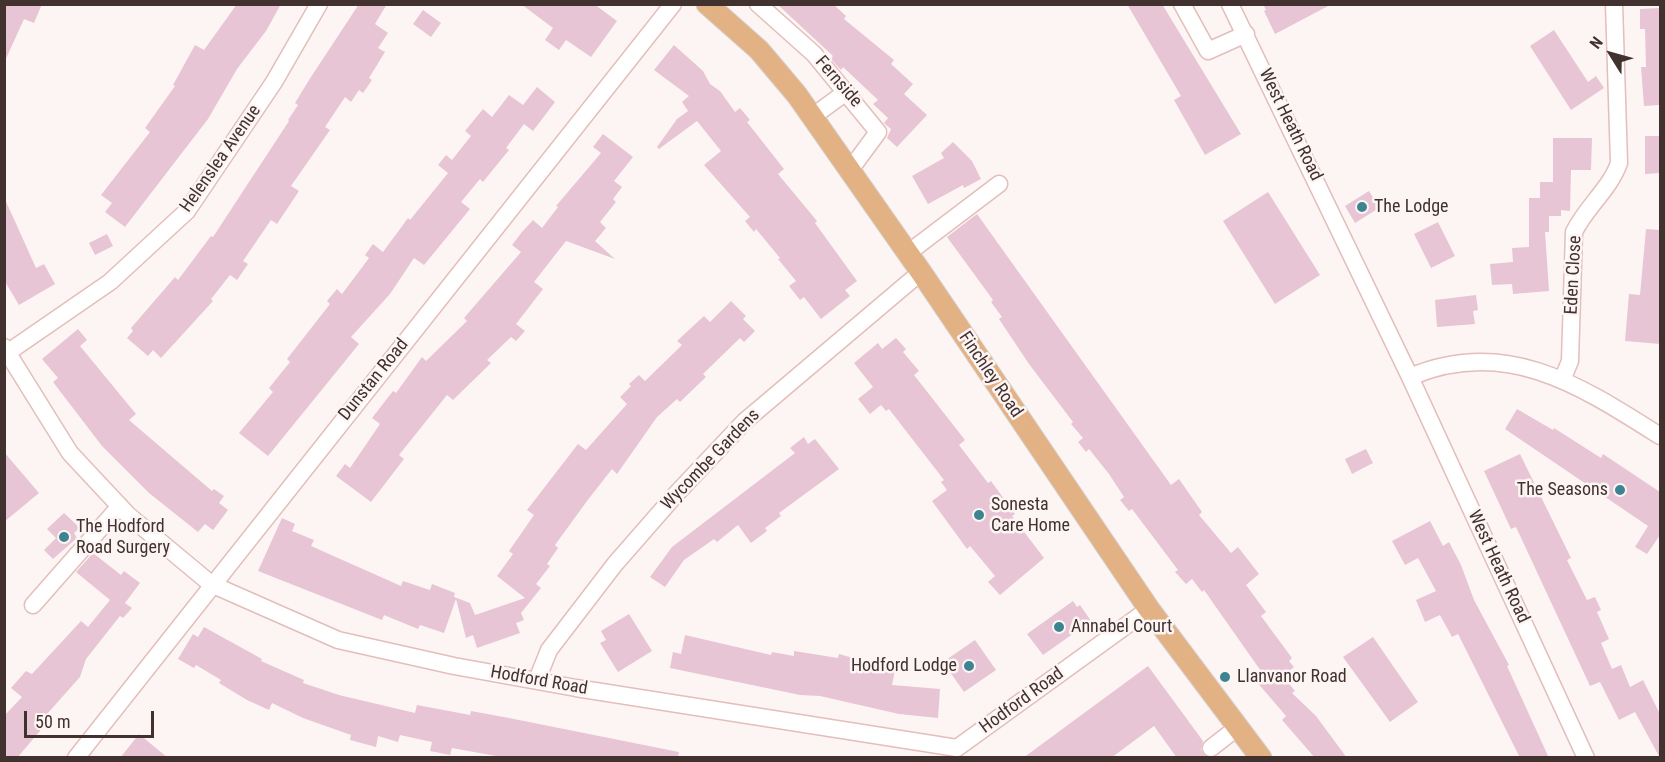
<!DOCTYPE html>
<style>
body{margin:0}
#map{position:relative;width:1665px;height:762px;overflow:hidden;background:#fdf5f4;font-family:"Roboto Condensed",sans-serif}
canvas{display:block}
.frame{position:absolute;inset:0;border:6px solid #413230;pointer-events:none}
.north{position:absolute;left:1581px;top:24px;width:60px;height:60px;-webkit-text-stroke:4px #fdf5f4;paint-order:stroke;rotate:307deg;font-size:16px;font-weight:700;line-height:24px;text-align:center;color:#413230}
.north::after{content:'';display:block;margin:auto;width:21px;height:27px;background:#413230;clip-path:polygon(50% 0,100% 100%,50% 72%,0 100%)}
.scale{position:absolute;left:24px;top:711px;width:130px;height:27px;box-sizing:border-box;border:3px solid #413230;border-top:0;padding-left:8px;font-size:18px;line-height:21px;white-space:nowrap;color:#413230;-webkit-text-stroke:4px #fdf5f4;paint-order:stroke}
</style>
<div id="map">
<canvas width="1665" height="762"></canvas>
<div class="frame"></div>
<div class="north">N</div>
<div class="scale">50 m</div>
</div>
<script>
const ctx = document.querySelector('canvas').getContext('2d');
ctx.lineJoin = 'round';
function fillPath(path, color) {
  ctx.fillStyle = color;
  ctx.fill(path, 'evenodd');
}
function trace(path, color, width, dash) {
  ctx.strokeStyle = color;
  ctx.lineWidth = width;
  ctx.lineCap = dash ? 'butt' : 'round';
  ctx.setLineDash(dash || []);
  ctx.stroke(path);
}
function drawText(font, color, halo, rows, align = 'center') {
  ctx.font = font + ' "Roboto Condensed",sans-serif';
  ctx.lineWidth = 5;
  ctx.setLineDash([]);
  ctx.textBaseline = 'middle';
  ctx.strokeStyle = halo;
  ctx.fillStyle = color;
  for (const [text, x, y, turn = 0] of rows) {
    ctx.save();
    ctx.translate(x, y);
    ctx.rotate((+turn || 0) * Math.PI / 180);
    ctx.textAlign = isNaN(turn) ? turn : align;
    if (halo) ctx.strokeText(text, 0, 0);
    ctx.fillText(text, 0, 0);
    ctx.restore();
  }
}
fillPath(new Path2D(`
 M4 4H42L34 23 24 19 4 63Z
 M237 4H281L266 31 237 69 208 119 125 227 105 212 112 203 101 195 150 132 145 128 175 86 173 85 195 45 204 50Z
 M359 4H387L375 24 388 33 378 48 385 52 369 78 372 80 363 93 359 90 351 102 345 97 325 127 330 130 291 186 299 191 277 224 271 220 243 261 248 264 237 280 230 275 211 299 213 301 161 358 153 350 148 356 127 338 133 331 131 328 175 277 178 280 211 236 213 237 289 121 288 120 298 105 295 103 309 80Z
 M521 4H594L617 21 591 57 566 40 559 50 545 40 553 28Z
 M777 4H833L846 16 844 19 894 60 891 64 913 84 904 94 927 115 897 147 887 138 891 129 884 123 888 118 873 104 878 100 843 67 841 70 831 59 833 56Z
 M1127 4H1162L1241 134 1205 155 1174 100 1181 96Z
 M1263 4H1332L1275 34 1264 11 1266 10Z
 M1660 8V105L1644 106 1641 67H1646L1645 29H1640V9Z
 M423 10 441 23 431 37 413 24Z
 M1554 30 1588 82 1596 76 1604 88 1571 110 1530 46Z
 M674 45 703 71 710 84 720 91 735 112 740 108 750 120 747 122 784 169 778 174 817 221 815 223 857 281 845 290 850 296 821 319 804 297 800 300 789 286 796 281 778 259 780 258 756 229 754 232 745 221 750 217 704 165 721 151 697 121 659 149 657 147 677 119 688 111 682 102 689 96 654 70Z
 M537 87 555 102 533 131 524 124 506 148 509 150 500 161 483 182 480 179 461 202 470 209 424 265 414 258 390 294 351 337 359 344 268 456 239 433 273 392 269 388 290 362 287 359 330 304 327 301 337 289 342 294 369 258 365 255 373 244 383 252 408 218 410 220 448 173 438 165 446 155 452 160 471 136 465 131 483 109 492 117 509 95 523 105Z
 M603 134 633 157 614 181 622 187 613 199 616 202 600 222 606 228 595 241 615 259 566 241 534 282 543 289 516 324 525 331 516 341 511 337 487 360 491 363 453 400 447 395 399 455 404 459 371 502 336 476 345 464 350 468 380 424 372 418 393 391 396 393 422 357 426 361 467 321 464 318 521 252 512 245 522 232 533 220 542 228 558 207 556 206 601 153 593 147Z
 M1645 136H1660V173L1645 174Z
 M1553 138H1592L1591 170H1571L1570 211 1561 210V216H1549V232H1545L1549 291 1513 294 1512 284 1492 285 1490 264 1513 262 1512 248 1529 247V198H1540V182H1553Z
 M953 142 972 161 981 179 964 188 963 185 928 204 912 176 944 158 941 153Z
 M1369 191 1379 208 1355 223 1345 206Z
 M1268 192 1320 275 1275 304 1223 221Z
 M4 197 36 268 44 264 55 284 19 305 4 280Z
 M977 214 1171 485 1179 479 1202 512 1199 515 1231 553 1238 547 1259 574 1246 585 1266 612 1261 616 1292 658 1289 661 1294 667 1283 676 1295 691 1292 693 1316 716 1347 758H1315L1282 720 1286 716 1256 681 1263 674 1204 590 1202 592 1192 579 1186 584 1175 572 1178 570 1132 509 1129 511 1120 500 1124 497 1109 474 1089 449 1086 452 1078 442 1083 438 1071 424 1073 422 1029 364 999 319 1002 317 991 302 993 300 947 237Z
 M1438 222 1455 256 1431 268 1414 234Z
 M1646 229 1660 230V344L1625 341 1629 294 1640 295Z
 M107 234 113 246 95 255 89 243Z
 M1476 295 1478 310 1473 311 1475 324 1437 327 1435 300Z
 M731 301 746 316 743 319 755 331 744 342 740 338 703 374 706 377 680 402 677 399 657 417 617 474 612 469 587 501 555 545 558 548 547 564 550 566 536 584 541 588 521 613 524 620 516 623 520 633 477 648 473 635 466 638 456 599 444 633 420 625 418 629 384 615 382 620 258 571 282 518 295 524 292 531 314 540 311 546 401 586 403 581 430 590 432 584 455 593 454 597 470 603 475 615 525 598 497 576 513 554 509 551 534 515 527 510 578 444 586 450 627 404 620 397 631 386 629 384 639 375 645 381 682 345 677 341 691 328 704 316 710 322Z
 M78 329 87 340 80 346 136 414 129 420 212 491 214 489 224 496 219 503 228 510 213 530 205 524 198 532 149 493 102 446 53 382 58 378 42 359Z
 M896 338 906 349 903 352 919 371 914 375 965 440 959 445 988 483 991 481 1015 514 1012 516 1044 558 1000 595 988 582 995 576 970 546 967 549 932 501 947 490 941 482 944 480 889 409 886 411 881 405 870 414 858 399 873 387 854 363 878 343 882 349Z
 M1517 409 1553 430 1554 428 1601 458 1603 454 1660 492V535L1647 554 1635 547 1648 526 1505 429Z
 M804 437 808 444 815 439 839 469 779 513 781 516 765 528 767 531 751 543 738 525 717 542 714 539 684 560 665 587 650 577 672 547 795 453 790 448Z
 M1366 449 1373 463 1352 474 1345 459Z
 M4 452 39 493 4 522Z
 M1520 454 1571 558 1567 560 1587 600 1595 597 1601 610 1597 612 1609 639 1601 643 1612 669 1621 665 1630 687 1643 680 1660 714V758L1635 712 1619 720 1600 682 1590 686 1516 527 1511 529 1484 471Z
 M64 513 80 528 74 533 77 538 53 559 44 550 56 538 47 529Z
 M1430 521 1443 546 1449 542 1461 565 1474 600 1509 665 1507 666 1549 758H1520L1458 634 1452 637 1440 615 1425 622 1416 600 1436 591 1418 558 1405 565 1392 541Z
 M93 553 121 575 124 571 140 583 125 603 132 608 123 618 120 616 86 659 80 677 47 714 51 718 17 758H4V716L22 697 11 688 26 671 32 674 81 621 88 627 110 600 76 572Z
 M1073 601 1077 607 1080 605 1091 621 1043 655 1027 634Z
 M629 614 652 651 618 672 600 643 606 640 601 631Z
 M204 627 262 659 261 661 304 680 303 683 339 695 415 713 417 705 470 715 471 711 509 718 679 752 678 758H507L452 748 450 755 430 751 432 742 400 735 398 742 378 736 376 747 350 740 351 735 303 718 272 703 269 710 247 700 219 683 221 680 196 665 194 668 178 659 193 634 198 637Z
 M685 635 771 655 772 652 794 656V651L838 658 839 654 895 670 892 685 940 689 938 718 899 714 820 696 800 695 670 668 673 652 681 654Z
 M1373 637 1418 702 1390 722 1343 657Z
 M975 640 996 670 964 692 943 662Z
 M1148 666 1203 741 1201 750 1207 758H1177L1154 726 1111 758H1023Z
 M139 734 168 758H120Z`), '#e7c5d4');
const minor = new Path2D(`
 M758 4 814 54 878 132 850 170
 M1182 4 1208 51 1246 34
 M1230 4 1410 377 1586 758
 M812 117 846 92
 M908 253 999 184
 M4 347 70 453 128 515 211 584 338 640 454 666 576 688 957 748 1149 609
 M7 353 110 282 187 211 274 82 319 4
 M1410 377C1506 336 1581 386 1660 436
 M1563 378 1570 361 1574 232C1586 207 1610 189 1619 163L1614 4
 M33 605 120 506
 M537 680 549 650 615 564 677 493 745 421 921 272
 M1211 748 1238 727
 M76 758 673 4`);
const major = new Path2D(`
 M707 4 759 50 797 95 921 272 1149 609 1261 758`);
trace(minor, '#e3beba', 19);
trace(major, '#d5d2d1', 23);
trace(minor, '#fff', 16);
trace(major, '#e2b285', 21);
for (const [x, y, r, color] of [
 [1362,207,6,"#3e8490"],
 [1620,490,6,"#3e8490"],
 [979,515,6,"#3e8490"],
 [64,537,6,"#3e8490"],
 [1059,627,6,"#3e8490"],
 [969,666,6,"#3e8490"],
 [1225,677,6,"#3e8490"]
]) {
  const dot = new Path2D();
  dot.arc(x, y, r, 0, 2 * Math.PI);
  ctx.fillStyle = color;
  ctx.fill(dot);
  trace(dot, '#fdf5f4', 2);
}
drawText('18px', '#413230', '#fdf5f4', [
 ["Fernside",838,82,49],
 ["West Heath Road",1290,125,64],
 ["Helenslea Avenue",221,159,-55],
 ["Eden Close",1574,275,-87],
 ["Finchley Road",990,375,56],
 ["Dunstan Road",374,380,-51],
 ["Wycombe Gardens",711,460,-46],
 ["West Heath Road",1498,567,65],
 ["Hodford Road",539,681,10],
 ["Hodford Road",1022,701,-36]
]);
drawText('18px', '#413230', '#fdf5f4', [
 ["The Lodge",1374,207],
 ["The Seasons",1608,490,"right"],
 ["Sonesta",991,505],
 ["Care Home",991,526],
 ["The Hodford",76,527],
 ["Road Surgery",76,548],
 ["Annabel Court",1071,627],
 ["Hodford Lodge",957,666,"right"],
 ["Llanvanor Road",1237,677]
], 'left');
</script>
